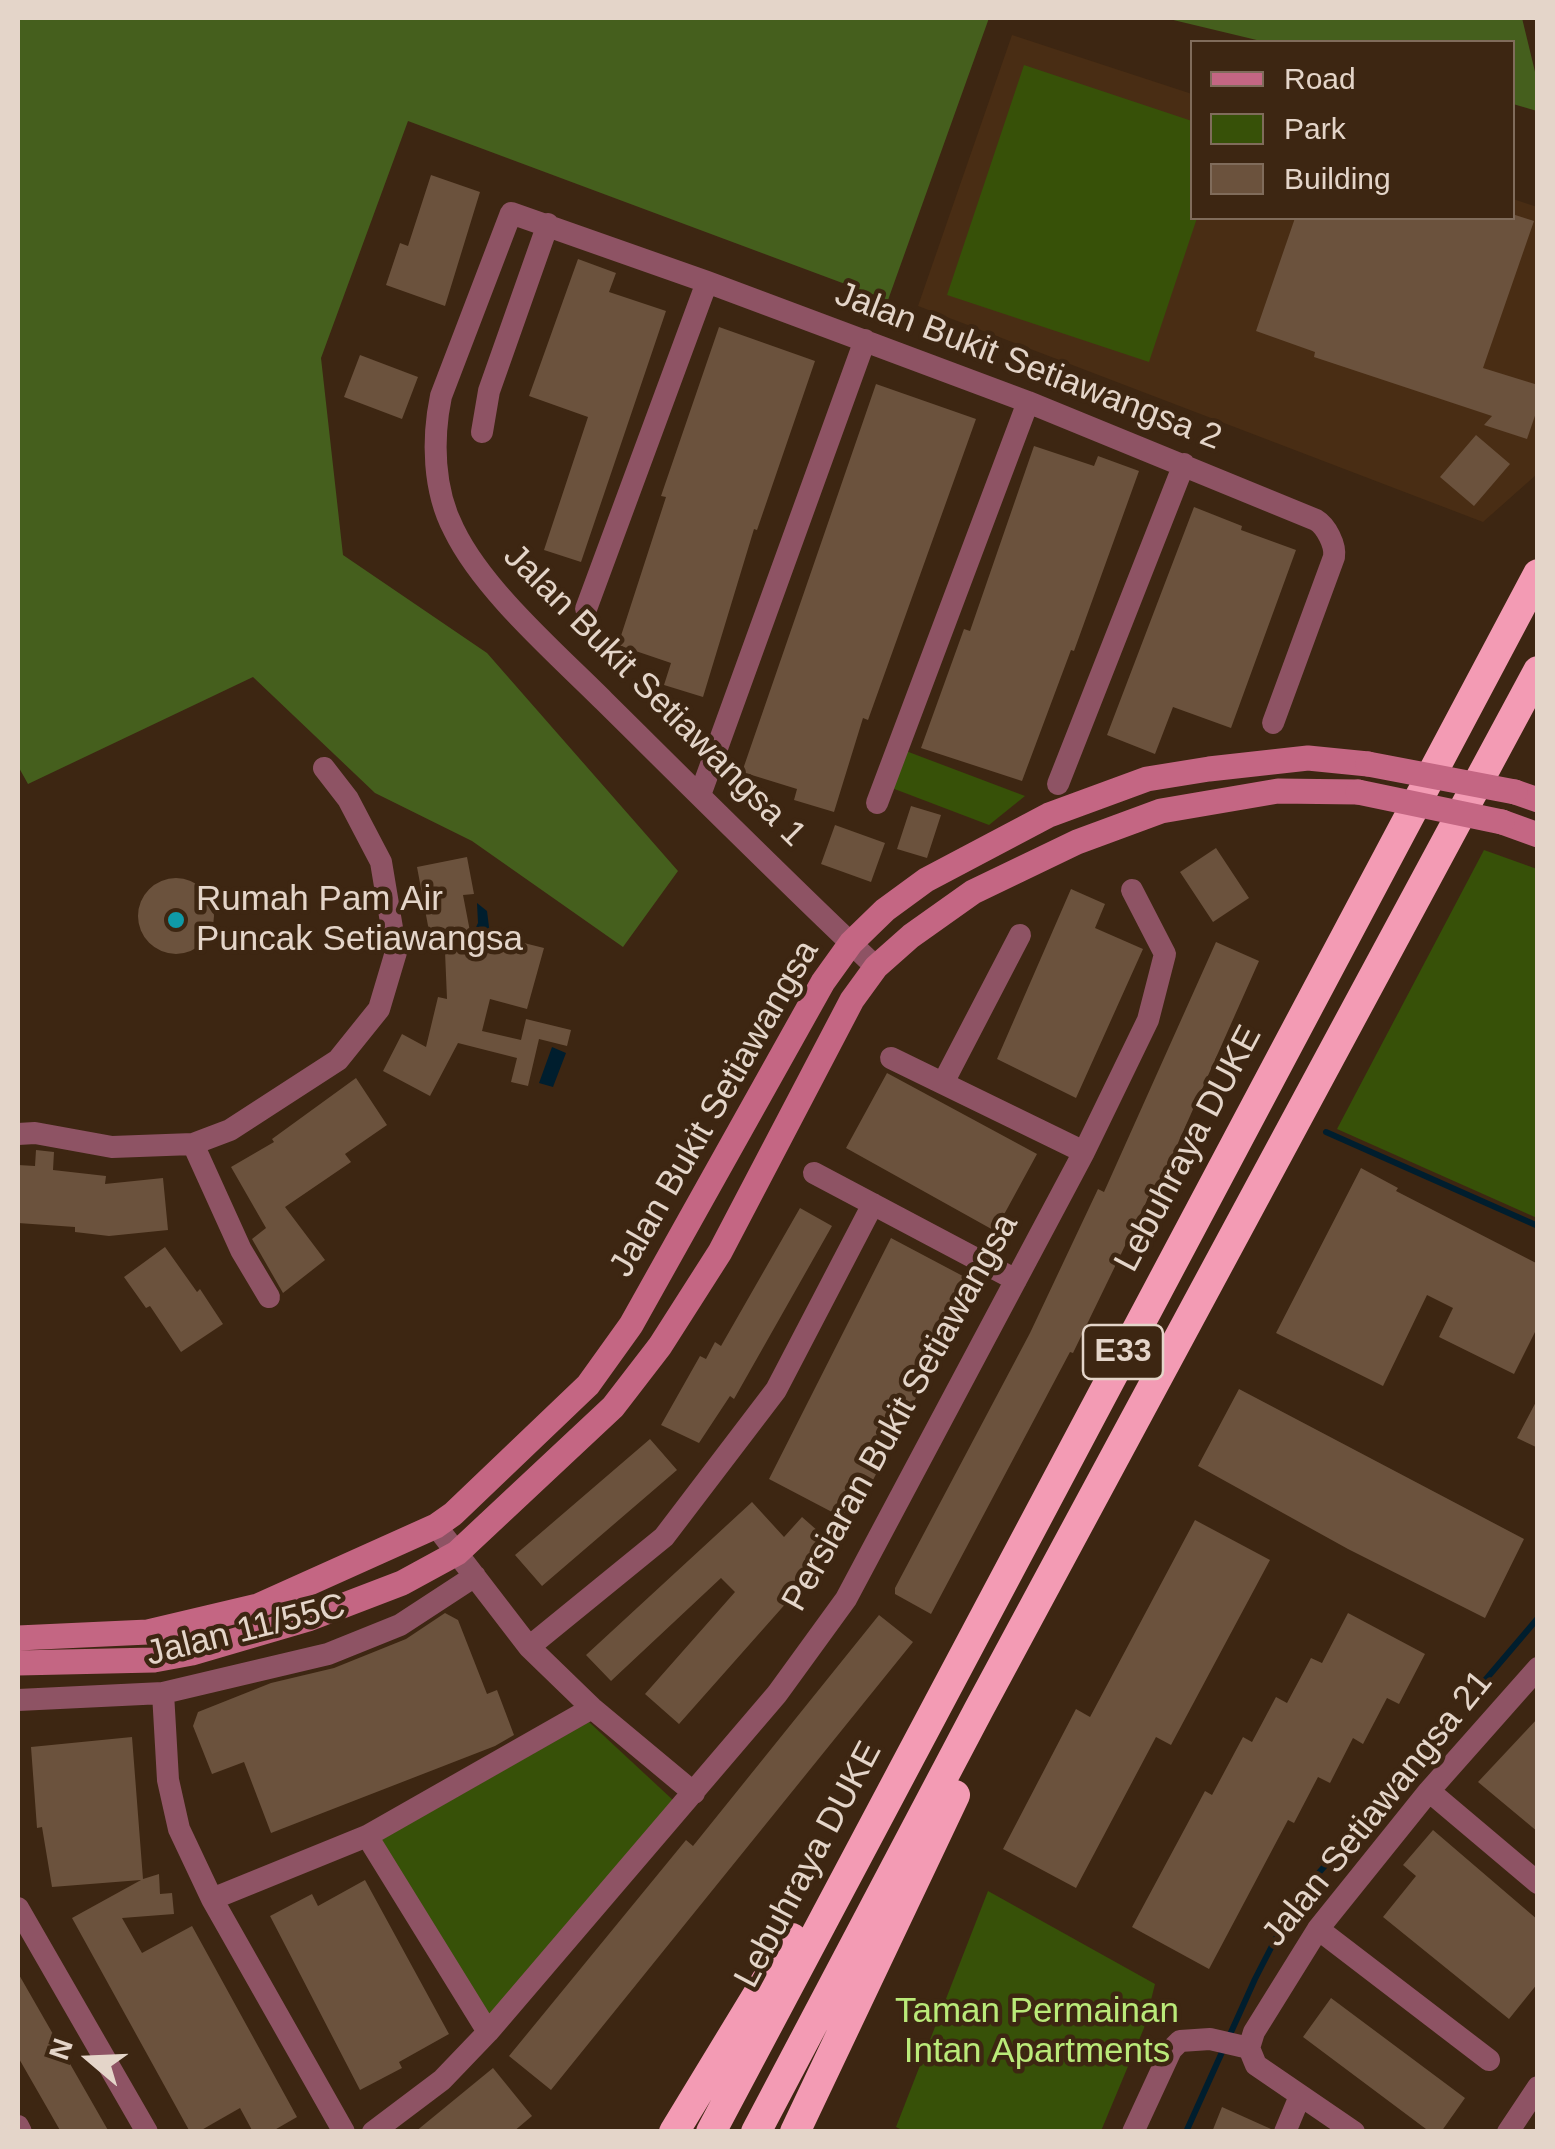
<!DOCTYPE html>
<style>
body{margin:0}
#map{position:relative;width:1555px;height:2149px;overflow:hidden;background:#3d2612;font-family:Helvetica,sans-serif}
canvas{display:block}
.frame{position:absolute;inset:0;border:20px solid #e4d5c9;pointer-events:none}
.legend{position:absolute;left:1190px;top:40px;width:325px;height:180px;box-sizing:border-box;background:#3d2612;border:2px solid #806c5b;margin:0;padding:12px 18px;list-style:none;font-size:30px;color:#e4d5c9}
.legend li{display:flex;align-items:center;gap:20px;height:50px}
.legend b{width:50px;border:2px solid #806c5b}
.north{position:absolute;left:40px;top:2009px;width:100px;height:100px;-webkit-text-stroke:8px #3d2612;paint-order:stroke;rotate:289deg;font-size:28px;font-weight:700;line-height:40px;text-align:center;color:#e4d5c9}
.north::after{content:'';display:block;margin:auto;width:35px;height:45px;background:#e4d5c9;clip-path:polygon(50% 0,100% 100%,50% 72%,0 100%)}
</style>
<div id="map">
<canvas width="1555" height="2149"></canvas>
<div class="frame"></div>
<ul class="legend">
<li><b style="height:12px;background:#c46683"></b>Road</li>
<li><b style="height:28px;background:#375108"></b>Park</li>
<li><b style="height:28px;background:#6b523d"></b>Building</li>
</ul>
<div class="north">N</div>
</div>
<script>
const ctx = document.querySelector('canvas').getContext('2d');
ctx.lineJoin = 'round';
function fillPath(path, color) {
  ctx.fillStyle = color;
  ctx.fill(path, 'evenodd');
}
function trace(path, color, width, dash) {
  ctx.strokeStyle = color;
  ctx.lineWidth = width;
  ctx.lineCap = dash ? 'butt' : 'round';
  ctx.setLineDash(dash || []);
  ctx.stroke(path);
}
function drawText(font, color, halo, rows, align = 'center') {
  ctx.font = font + ' Helvetica,sans-serif';
  ctx.lineWidth = 9;
  ctx.setLineDash([]);
  ctx.textBaseline = 'middle';
  ctx.strokeStyle = halo;
  ctx.fillStyle = color;
  for (const [text, x, y, turn = 0] of rows) {
    ctx.save();
    ctx.translate(x, y);
    ctx.rotate((+turn || 0) * Math.PI / 180);
    ctx.textAlign = isNaN(turn) ? turn : align;
    if (halo) ctx.strokeText(text, 0, 0);
    ctx.fillText(text, 0, 0);
    ctx.restore();
  }
}
fillPath(new Path2D(`
 M1012 35 1192 94V218H1512L1513 199 1537 207 1536 475 1483 522 918 306Z`), '#492d14');
fillPath(new Path2D(`
 M1024 65 1192 121V218H1197L1149 362 947 295Z
 M898 748 1025 796 989 825 884 785Z
 M1484 850 1537 869V1218L1337 1129Z
 M589 1722 674 1801 489 2016 379 1841Z
 M988 1891 1155 1984 1144 2028 1101 2131 906 2132 896 2127Z`), '#375108');
fillPath(new Path2D(`
 M18 18H989L888 300 408 121 321 358 343 555 487 653 678 871 623 947 472 841 375 793 253 677 28 784 18 766Z
 M1165 18H1522L1537 80V111L1513 104 1512 42H1265Z`), '#455f1d');
fillPath(new Path2D(`
 M477 903 487 911 490 935H472L478 923Z
 M552 1047 566 1053 553 1087 539 1083Z`), '#001e2e');
trace(new Path2D(`
 M1326 1132 1538 1226
 M1481 1685 1538 1618
 M1186 2132 1255 1979 1296 1899 1452 1720`), '#001e2e', 6);
fillPath(new Path2D(`
 M431 175 480 192 445 306 386 285 400 243 408 246Z
 M1512 214 1534 221 1483 368 1538 385V407L1527 439 1484 425 1492 416 1314 357 1315 352 1256 331 1295 218H1512Z
 M578 259 616 273 609 292 666 311 581 562 544 550 588 417 529 396Z
 M719 327 815 361 757 530 754 529 703 697 664 685 671 663 618 645 666 497 661 496Z
 M360 355 418 377 402 419 344 397Z
 M876 384 976 419 868 720 863 718 834 812 794 800 797 789 742 772Z
 M1476 435 1510 464 1474 506 1440 477Z
 M1034 446 1094 466 1098 456 1139 471 1074 651 1071 650 1022 781 921 748 964 629 970 631Z
 M1194 507 1242 526 1241 530 1296 550 1231 728 1173 707 1155 754 1107 735Z
 M911 806 941 815 927 858 897 849Z
 M835 825 885 843 871 882 821 864Z
 M1216 848 1249 898 1213 922 1180 872Z
 M467 857 474 894 463 895 473 947H521L524 943 544 948 527 1009 490 999 482 1031 521 1040 526 1019 571 1030 567 1046 539 1039 528 1086 511 1082 517 1058 458 1043 430 1096 383 1071 402 1034 426 1047 438 997 447 999 444 928 429 931 417 867Z
 M138 916a38 38 0 1 1 76 0a38 38 0 1 1-76 0Z
 M1071 889 1105 904 1095 928 1143 949 1076 1098 997 1059Z
 M1216 942 1259 961 1158 1188 1154 1186 1073 1353 1070 1352 931 1614 895 1594V1588L1030 1333 1098 1189 1104 1192Z
 M887 1073 1037 1154 995 1231 846 1148Z
 M356 1078 387 1125 345 1154 351 1162 285 1207 325 1260 283 1293 252 1239 266 1228 231 1167 274 1142 272 1139Z
 M36 1150 54 1152 53 1170 106 1176 105 1184 163 1178 168 1230 109 1236 75 1232V1227L18 1223V1165L35 1166Z
 M1361 1168 1398 1188 1396 1191 1538 1264V1326L1514 1374 1439 1337 1453 1308 1427 1295 1383 1386 1276 1333Z
 M800 1208 832 1226 734 1399 730 1396 699 1443 661 1425 700 1356 706 1359 715 1342 721 1346Z
 M891 1238 976 1283 851 1522 769 1479Z
 M165 1247 197 1292 200 1289 223 1324 181 1352 150 1306 146 1308 124 1277Z
 M1239 1389 1524 1539 1485 1618 1348 1549 1198 1466Z
 M1538 1398V1448L1517 1438Z
 M650 1439 677 1470 542 1586 515 1555Z
 M752 1502 784 1537 802 1517 836 1547 827 1557 822 1555 816 1564 819 1566 679 1724 645 1694 735 1592 721 1578 611 1681 586 1655Z
 M1195 1520 1270 1560 1171 1745 1156 1737 1076 1888 1003 1849 1076 1709 1090 1717Z
 M445 1613 458 1620 487 1694 497 1690 514 1735 495 1746 271 1833 244 1762 212 1774 193 1726 198 1712 271 1683 334 1668 406 1639Z
 M1348 1613 1425 1654 1399 1704 1387 1698 1363 1744 1353 1738 1330 1783 1318 1777 1294 1823 1288 1820 1209 1969 1132 1927 1205 1791 1212 1795 1243 1737 1252 1742 1276 1697 1287 1703 1311 1658 1322 1663Z
 M879 1615 913 1642 551 2090 509 2056 686 1840 693 1846Z
 M1538 1718V1832L1478 1782Z
 M132 1737 143 1879 159 1874 160 1894 172 1893 174 1914 122 1918 142 1953 192 1926 297 2117 271 2132H253L240 2108 198 2132H190L72 1918 141 1880 52 1887 42 1827 37 1828 31 1747Z
 M1433 1830 1538 1920V1983L1509 2019 1383 1917 1416 1876 1403 1865Z
 M365 1880 449 2034 399 2062 402 2068 360 2090 270 1916 312 1894 318 1906Z
 M18 1973 77 2076 109 2132H61L18 2057Z
 M1331 1998 1465 2098 1441 2132H1430L1303 2037Z
 M493 2068 532 2116 513 2132H415Z
 M1222 2107 1271 2129 1270 2132H1212Z`), '#6b523d');
trace(new Path2D(`
 M482 432 489 391 548 224
 M586 609 707 282
 M1058 784 1184 464
 M700 795 865 340
 M877 803 1028 402
 M876 967C784 880 694 790 604 701 556 653 483 590 454 530 433 490 432 439 441 396L511 213 707 282 1028 402 1316 520C1326 526 1336 545 1334 557L1273 723
 M891 1058 1084 1152
 M943 1083 1020 935
 M18 1134 35 1133 112 1147 193 1144 230 1130 338 1060 379 1009 396 952 381 862 348 799 324 768
 M193 1144 241 1250 269 1297
 M814 1173 1016 1280
 M436 1526 529 1647 592 1708 694 1793
 M529 1647 664 1537 776 1390 873 1204
 M163 1693 168 1780 179 1829 212 1899 344 2132
 M18 1700 163 1693 328 1654 400 1625 475 1576
 M1429 1791 1538 1883
 M367 1836 488 2032
 M212 1899 367 1836 592 1708
 M18 1908 147 2132
 M1318 1929 1489 2060
 M18 2126 21 2132
 M373 2132 442 2080 488 2032 777 1694 846 1599 1084 1152 1148 1020 1165 954 1132 890
 M1133 2132 1171 2050 1180 2041 1210 2039 1249 2048
 M1285 2132 1300 2096
 M1354 2132 1256 2065 1249 2048 1254 2032 1318 1929 1429 1791 1538 1668
 M1508 2132 1538 2087`), '#8e5364', 22);
trace(new Path2D(`
 M1515 792 1538 800
 M1502 822 1538 835
 M18 1638 148 1632 258 1606 436 1526 453 1514 588 1385 631 1325 823 982 851 943 885 910 926 880 1049 815 1147 779 1209 769 1308 758 1368 764
 M18 1663 154 1660 192 1653 308 1619 402 1583 457 1553 613 1407 660 1346 720 1252 852 1000 876 967 911 936 973 892 1077 842 1161 811 1278 791 1358 792`), '#c46683', 25);
trace(new Path2D(`
 M674 2132 792 1938
 M711 2132 1538 574
 M756 2132 979 1709 1538 671
 M795 2132 955 1795`), '#f39bb4', 30);
trace(new Path2D(`
 M1368 764 1515 792
 M1358 792 1502 822`), '#c46683', 25);
for (const [x, y, r, color] of [
 [176,920,10,"#0f9aa8"]
]) {
  const dot = new Path2D();
  dot.arc(x, y, r, 0, 2 * Math.PI);
  ctx.fillStyle = color;
  ctx.fill(dot);
  trace(dot, '#3d2612', 4);
}
for (const [x, y, w] of [
 [1123,1352,80]
]) {
  const box = new Path2D();
  box.roundRect(x - w / 2, y - 27, w, 54, 8);
  ctx.fillStyle = '#3d2612';
  ctx.fill(box);
  trace(box, '#e4d5c9', 2.5);
}
drawText('bold 32px', '#e4d5c9', null, [
 ["E33",1123,1352]
]);
drawText('35px', '#e4d5c9', '#3d2612', [
 ["Jalan Bukit Setiawangsa 2",1028,367,21],
 ["Jalan Bukit Setiawangsa 1",654,696,45],
 ["Jalan Bukit Setiawangsa",715,1109,-60],
 ["Lebuhraya DUKE",1189,1149,-62],
 ["Persiaran Bukit Setiawangsa",901,1413,-61],
 ["Jalan 11/55C",246,1631,-14],
 ["Jalan Setiawangsa 21",1378,1809,-51],
 ["Lebuhraya DUKE",809,1865,-62]
]);
drawText('35px', '#e4d5c9', '#3d2612', [
 ["Rumah Pam Air",196,900],
 ["Puncak Setiawangsa",196,940]
], 'left');
drawText('35px', '#baea79', '#3d2612', [
 ["Taman Permainan",1037,2012],
 ["Intan Apartments",1037,2052]
]);
</script>
